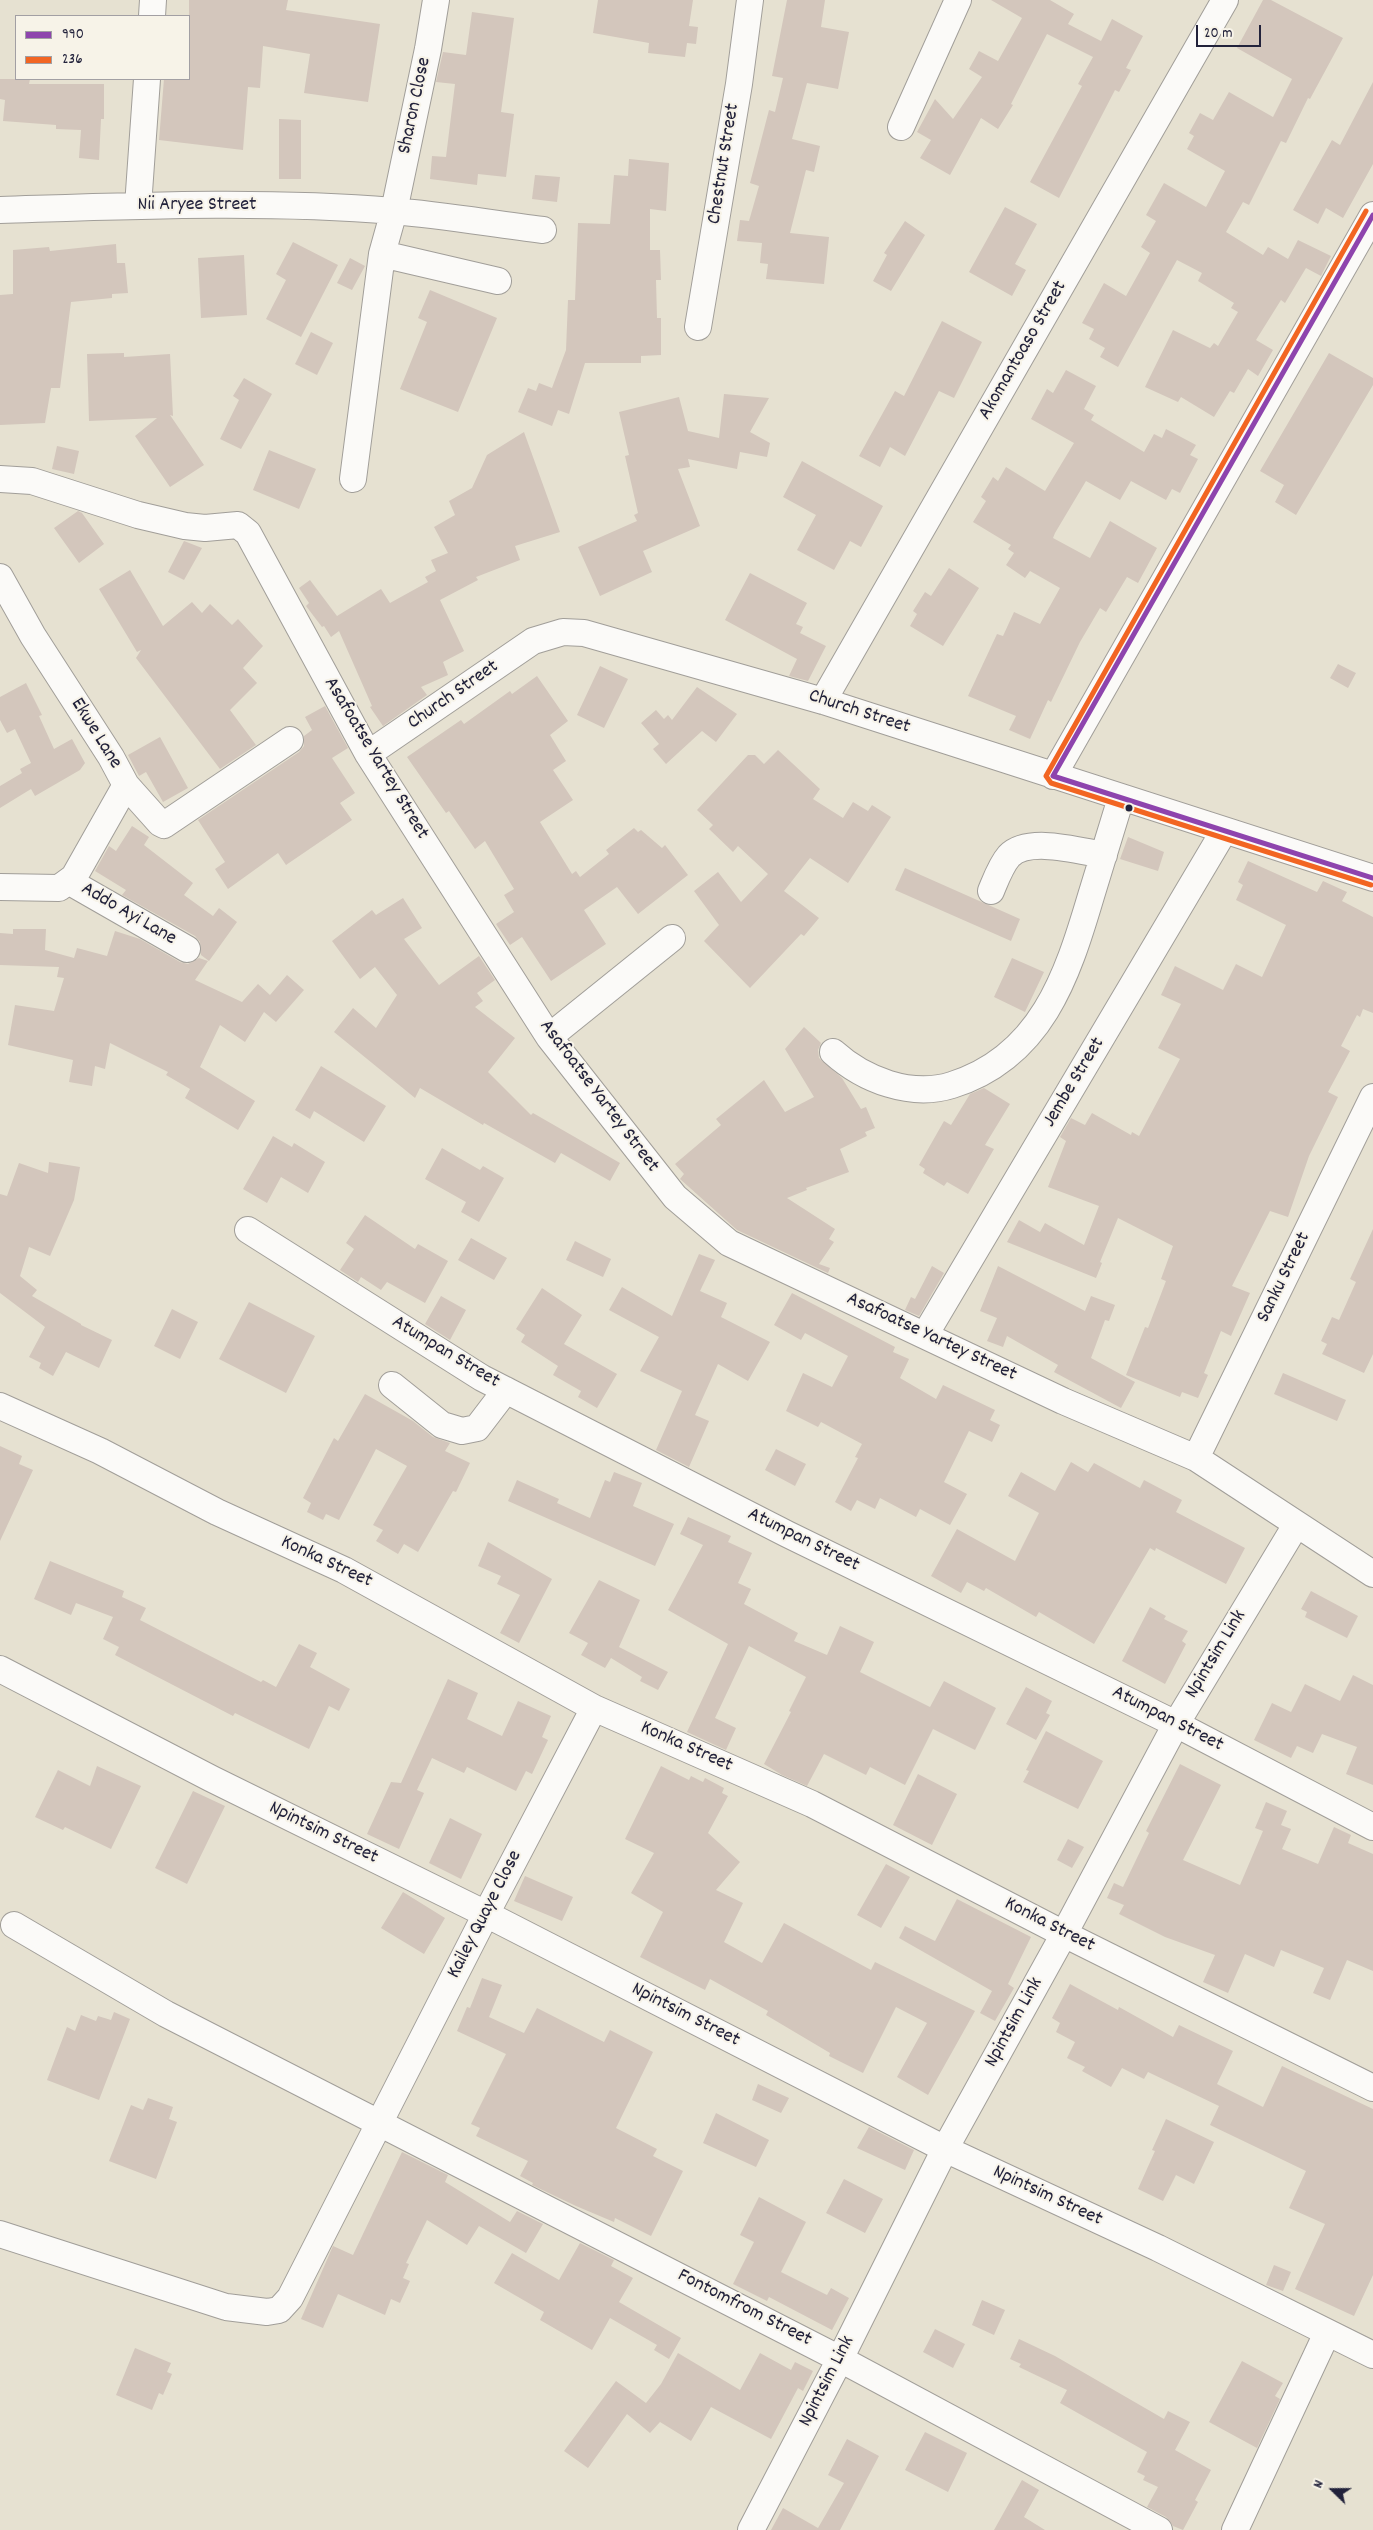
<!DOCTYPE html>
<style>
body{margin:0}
#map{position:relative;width:1373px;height:2530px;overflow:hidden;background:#e6e1d1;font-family:Dekko,sans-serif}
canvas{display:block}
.legend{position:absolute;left:15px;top:15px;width:175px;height:65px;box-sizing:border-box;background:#f7f3e8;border:1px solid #a29fa3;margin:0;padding:6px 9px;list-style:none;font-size:15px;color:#22223b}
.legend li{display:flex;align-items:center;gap:10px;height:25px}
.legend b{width:25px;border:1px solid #a29fa3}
.north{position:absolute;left:1308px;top:2465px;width:50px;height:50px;-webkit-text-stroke:4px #f7f3e8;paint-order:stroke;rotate:292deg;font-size:14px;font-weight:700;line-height:20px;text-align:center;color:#22223b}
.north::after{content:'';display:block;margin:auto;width:18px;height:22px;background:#22223b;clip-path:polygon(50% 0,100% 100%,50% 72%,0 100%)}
.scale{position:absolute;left:1196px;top:25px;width:65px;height:22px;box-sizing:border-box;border:2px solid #22223b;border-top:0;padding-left:6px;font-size:15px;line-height:18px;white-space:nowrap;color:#22223b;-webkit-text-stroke:4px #f7f3e8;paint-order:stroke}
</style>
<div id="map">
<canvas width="1373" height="2530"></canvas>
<ul class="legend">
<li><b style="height:6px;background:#8e44ad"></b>990</li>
<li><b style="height:6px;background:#f26522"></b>236</li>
</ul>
<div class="north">N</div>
<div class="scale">20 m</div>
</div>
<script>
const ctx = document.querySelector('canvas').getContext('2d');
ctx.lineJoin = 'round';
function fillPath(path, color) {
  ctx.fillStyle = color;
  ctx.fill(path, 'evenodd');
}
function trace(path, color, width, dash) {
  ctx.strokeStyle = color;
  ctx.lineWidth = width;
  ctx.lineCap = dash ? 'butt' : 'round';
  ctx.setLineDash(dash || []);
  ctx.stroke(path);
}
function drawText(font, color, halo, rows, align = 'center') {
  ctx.font = font + ' Dekko,sans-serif';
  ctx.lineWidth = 4;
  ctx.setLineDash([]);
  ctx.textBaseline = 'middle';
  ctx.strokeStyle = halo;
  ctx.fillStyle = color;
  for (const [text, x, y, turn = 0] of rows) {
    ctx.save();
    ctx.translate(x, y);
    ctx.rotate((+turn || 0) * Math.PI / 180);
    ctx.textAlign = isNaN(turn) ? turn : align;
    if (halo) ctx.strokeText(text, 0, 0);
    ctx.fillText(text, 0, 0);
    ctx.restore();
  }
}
fillPath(new Path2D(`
 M189 0H288L286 10 380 24 368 102 304 93 310 54 263 46 260 88 248 87 243 150 159 140 164 79H189Z
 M598 0H693L689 26 698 27 696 44 687 43 685 57 648 53 649 43 593 33Z
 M787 0H825L821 27 849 32 838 89 807 83 792 139 820 146 814 172 806 170 790 233 829 237 824 284 766 279 768 264 760 263 762 243 737 241 740 220 749 221 759 186 750 183 769 110 775 112 783 78 772 76Z
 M991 0H1050L1074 14 1068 24 1101 41 1112 19 1143 36 1126 68 1131 70 1119 92 1115 90 1059 198 1030 182 1082 86 1078 84 1093 57 1047 34 1011 104 1013 105 998 129 981 118 950 175 920 158 931 140 917 132 935 99 953 119 982 77 969 69 979 51 998 61 1022 18Z
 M1263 0H1271L1343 38 1310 99 1308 98 1286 143 1281 141 1249 205 1243 202 1226 232 1263 255 1268 247 1288 259 1298 240 1331 256 1321 276 1306 268 1285 303 1281 300 1256 340 1273 350 1258 376 1248 369 1234 393 1230 391 1214 417 1181 397 1178 402 1145 387 1173 330 1210 348 1214 343 1218 346 1238 312 1231 308 1234 303 1198 281 1202 273 1177 260 1118 367 1100 357 1105 348 1089 339 1094 329 1082 323 1104 283 1126 296 1150 253 1141 247 1156 221 1146 215 1164 183 1206 207 1225 171 1187 149 1194 136 1189 133 1200 113 1213 120 1229 92 1273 117 1292 79 1237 48Z
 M472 12 514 18 501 112 514 114 506 177 478 174 477 185 430 179 432 156 446 157 455 84 436 82 443 52 466 55Z
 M0 79H30L29 84H104V119H101L99 160 79 158 81 130 56 129V125L3 121 5 100 0 99Z
 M1373 82V164L1343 218 1326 208 1318 224 1293 210 1332 140 1340 145Z
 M279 119 301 120V179H279Z
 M629 159 669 163 666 211 650 209V250H660L661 280H656L657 318H661V355L641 356V363H585L569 414 558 410 552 426 518 412 528 388 536 391 539 383 552 388 566 350 568 300H575L578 223 610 224 614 175 628 176Z
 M535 175 560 177 557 202 532 199Z
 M1005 207 1037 224 1015 264 1026 270 1012 296 969 272Z
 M905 221 925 235 891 291 873 281 887 255 884 253Z
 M293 242 338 265 301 337 266 319 286 280 276 274Z
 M116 244 117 263H125L128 293 112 294V298L71 302 60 388H51L45 423 0 425V295L13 294V250L49 247 50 251Z
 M244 255 247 315 201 318 198 258Z
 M350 258 365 266 352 290 337 283Z
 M430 290 497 318 458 412 400 389 427 322 418 318Z
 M942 321 982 342 954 398 939 391 905 456 890 447 880 467 859 456 895 391 904 396Z
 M311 332 333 343 317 375 295 364Z
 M124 353V357L170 354 173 416 170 415 204 465 170 487 135 436 157 418 89 421 87 354Z
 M1329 353 1373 378V385L1296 515 1275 502 1284 485 1260 471Z
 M1066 370 1096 386 1084 409 1094 415 1091 420 1144 452 1154 434 1162 438 1166 429 1196 445 1190 455 1198 459 1180 493 1172 489 1166 500 1131 481 1120 500 1086 481 1055 533 1053 538 1090 558 1110 521 1157 548 1138 583 1127 577 1106 612 1100 608 1080 642 1051 702 1048 700 1030 739 1009 730 1016 716 968 696 997 634 1003 636 1014 612 1040 624 1060 588 1030 571 1025 578 1006 565 1014 553 1008 549 1011 545 973 522 986 501 981 497 993 477 998 481 1006 467 1045 491 1074 443 1031 419 1047 389 1053 393Z
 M244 378 272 394 241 449 220 439 239 400 233 396Z
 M724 394 769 398 750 432 770 443 767 457 740 452 737 469 688 459 690 467 678 469 700 526 643 551 652 572 600 596 578 547 637 521 634 515 638 513 625 456 629 455 619 412 679 397 688 431 719 438Z
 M524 432 560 532 515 546 520 560 476 577 478 580 440 600 464 651 443 662 448 675 421 687 427 695 383 726 370 707 372 706 339 631 331 637 324 626 322 627 306 606 309 603 299 588 310 580 337 616 381 589 390 603 428 582 425 577 436 571 431 560 448 553 434 527 455 515 449 501 472 488 487 455Z
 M57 446 79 451 74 474 52 469Z
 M269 450 316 469 299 509 253 490Z
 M802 461 883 506 861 547 850 541 834 570 797 550 816 515 783 497Z
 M78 511 82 513 104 544 79 563 54 528Z
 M184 541 202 548 184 580 168 572Z
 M949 568 979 588 943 646 910 626 917 614 913 611 925 592 931 596Z
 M130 570 163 626 192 602 202 613 210 604 232 625 238 619 263 646 243 668 257 683 230 710 256 745 220 769 136 658 141 650 137 652 99 589Z
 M750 573 807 603 796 624 803 627 800 633 826 646 808 681 789 676 797 659 725 620Z
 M1338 664 1356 673 1348 688 1330 678Z
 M600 666 628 679 604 728 577 715Z
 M537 676 568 721 550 735 566 761 553 770 573 800 540 822 572 874 576 871 580 877 609 854 606 850 634 828 638 832 641 830 662 848 665 845 688 875 638 914 617 887 584 910 606 944 551 981 522 937 510 945 496 924 514 912 504 895 514 889 485 841 475 849 449 811 446 813 407 757 461 720 464 724 510 691 512 694Z
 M26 683 42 715 39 716 54 749 72 739 85 763 80 770 35 796 31 789 0 808V786L22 773 20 769 31 763 15 729 7 733 0 720V697Z
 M697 687 737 714 716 742 702 731 666 764 653 749 659 744 641 723 656 710 664 719 668 715 672 720Z
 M325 706 348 748 332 758 355 793 340 803 352 820 286 865 278 853 228 889 215 869 225 862 198 820 299 752 304 746V736L312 730 305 717Z
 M160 737 188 788 163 802 146 772 139 776 128 755Z
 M778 750 820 789 813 799 843 818 853 802 868 811 872 805 891 817 848 883 810 858 784 891 819 918 804 936 801 934 750 988 704 941 719 925 694 891 718 872 741 902 768 874 738 846 733 852 709 829 713 825 697 810 748 755H755L764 764Z
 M132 826 149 837 144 845 193 883 184 895 213 916 219 908 237 922 209 961 201 955 200 942 195 936 122 895 126 890 95 871 109 846 116 851Z
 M1128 837 1164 852 1158 871 1120 859Z
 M1248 861 1317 892 1323 881 1347 892 1342 901 1373 917V1013L1363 1009 1360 1017 1357 1015 1341 1046 1350 1051 1328 1092 1338 1097 1309 1156 1288 1217 1270 1211 1232 1286 1250 1293 1231 1336 1221 1331 1204 1373 1208 1375 1198 1398 1182 1392 1180 1397 1126 1375 1145 1327 1148 1328 1166 1281 1161 1279 1173 1246 1118 1218 1100 1262 1102 1263 1096 1278 1007 1242 1019 1220 1040 1232 1045 1223 1084 1245 1099 1206 1048 1187 1066 1141 1060 1137 1071 1118 1085 1125 1092 1113 1131 1135 1132 1132 1139 1136 1180 1059 1158 1048 1181 1004 1161 995 1175 966 1223 990 1236 964 1262 977 1286 925 1236 900 1243 885 1238 882Z
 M905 868 1020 919 1011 941 895 890Z
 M403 898 422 928 404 939 439 985 479 956 495 980 477 993 483 1001 475 1007 515 1038 488 1072 531 1115 533 1113 620 1163 610 1181 561 1153 555 1163 484 1123 483 1125 420 1088 415 1098 334 1032 353 1008 376 1028 397 995 375 967 360 979 332 941 372 910 376 915Z
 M13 929H46L45 950 74 958 77 948 107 956 115 931 140 939 180 962 188 964 199 958 208 961 195 980 242 1002 258 984 270 995 287 975 304 990 276 1022 264 1012 245 1042 220 1025 200 1067 255 1101 238 1130 185 1098 190 1089 166 1075 168 1072 110 1043 105 1069 95 1066 92 1086 69 1082 73 1060 8 1045 15 1005 54 1011 64 978 57 977 59 967 0 965V933L13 934Z
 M1012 958 1044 972 1025 1012 994 997Z
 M804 1027 821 1043 818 1050 819 1058 842 1078 861 1109 866 1107 875 1128 865 1132 867 1136 840 1149 849 1172 806 1188 807 1190 787 1198 835 1229 829 1239 834 1242 819 1264 830 1268 828 1273 737 1230 680 1179 684 1174 675 1164 721 1125 716 1119 764 1080 785 1112 814 1097 785 1049Z
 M321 1066 386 1106 364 1142 314 1111 310 1119 295 1110Z
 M984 1088 1010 1104 985 1145 994 1149 968 1194 947 1182 944 1186 923 1173 925 1169 919 1165 944 1121 951 1125 970 1094Z
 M273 1136 292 1147 294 1143 325 1162 308 1193 281 1177 267 1203 243 1189Z
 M442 1148 480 1170 483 1166 504 1178 479 1222 461 1212 466 1202 425 1179Z
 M49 1162 80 1167 74 1200 50 1256 29 1247 20 1276 37 1290 32 1296 81 1324V1325L112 1340 99 1368 66 1352 53 1376 39 1368 41 1363 29 1357 45 1327 0 1293V1194L7 1196 19 1163 48 1173Z
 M365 1215 415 1249 418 1244 448 1261 425 1303 387 1282 381 1290 361 1277 358 1282 340 1270 354 1249 346 1243Z
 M1373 1229V1354L1364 1373 1322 1354 1327 1344 1321 1341 1332 1317 1339 1320 1356 1282 1350 1279Z
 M471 1238 507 1258 494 1280 458 1260Z
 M575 1241 611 1259 603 1277 566 1260Z
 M699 1254 715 1260 700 1291 727 1303 721 1317 770 1342 748 1381 718 1364 695 1415 709 1421 689 1467 656 1450 682 1391 640 1371 659 1337 609 1310 622 1287 672 1316Z
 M932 1266 944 1273 919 1316 905 1310 911 1297 915 1299Z
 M998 1266 1085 1311 1091 1296 1115 1305 1109 1321 1105 1320 1091 1358 1135 1382 1121 1408 1054 1372 1058 1365 1007 1336 1003 1347 987 1341 997 1318 980 1311Z
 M542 1288 582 1315 564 1344 617 1374 597 1408 578 1397 581 1391 553 1375 558 1366 521 1342 525 1335 516 1329Z
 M792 1293 895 1347 893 1352 909 1359 900 1378 936 1399 943 1385 995 1410 990 1420 1000 1425 992 1442 969 1431 944 1482 967 1494 950 1525 920 1509 916 1517 880 1498 875 1509 857 1500 851 1511 835 1502 858 1458 855 1457 862 1444 821 1422 818 1427 786 1411 803 1373 832 1387 848 1356 805 1333 801 1340 774 1325Z
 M441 1296 466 1310 450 1340 425 1324Z
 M249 1302 315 1336 286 1393 219 1359Z
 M172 1309 198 1322 180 1359 154 1346Z
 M1283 1373 1346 1400 1337 1421 1274 1394Z
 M365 1394 413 1421 433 1437 450 1443 445 1451 470 1463 456 1492 453 1491 418 1552 404 1544 398 1554 376 1541 383 1530 373 1525 407 1466 376 1449 339 1520 326 1514 323 1520 307 1512 311 1503 303 1498 334 1438 338 1441Z
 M0 1446 22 1456 19 1464 33 1470 0 1541Z
 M776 1449 806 1464 795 1486 765 1470Z
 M1071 1462 1088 1472 1094 1463 1140 1488 1144 1480 1182 1500 1176 1512 1245 1548 1226 1584 1156 1548 1155 1551 1150 1548 1094 1644 1039 1612 1036 1617 986 1588 984 1591 967 1582 961 1593 931 1576 957 1529 1015 1561 1039 1513 1008 1496 1021 1472 1055 1491Z
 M614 1472 642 1483 633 1506 674 1524 655 1566 508 1501 517 1480 559 1499 557 1503 590 1518 605 1480 610 1482Z
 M688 1517 731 1536 728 1542 752 1553 738 1583 751 1589 744 1604 798 1633 794 1641 827 1655 840 1626 874 1642 860 1672 930 1707 944 1681 996 1708 975 1750 933 1729 905 1785 870 1767 866 1775 824 1754 807 1786 782 1775 764 1764 791 1712 789 1711 806 1677 749 1646 715 1718 736 1728 726 1750 687 1732 728 1644 668 1610 703 1545 680 1534Z
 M488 1542 552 1579 519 1643 500 1633 520 1595 497 1584 501 1576 478 1566Z
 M50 1561 124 1591 122 1597 146 1608 140 1620 261 1682 263 1680 276 1687 299 1644 317 1653 310 1667 350 1689 339 1711 329 1706 309 1749 235 1713 233 1716 115 1655 119 1647 103 1639 113 1617 76 1603 71 1615 34 1599Z
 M599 1580 640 1600 619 1647 668 1672 658 1690 640 1681 642 1677 611 1658 605 1668 581 1655 588 1643 569 1633Z
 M1311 1591 1358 1616 1347 1638 1305 1617 1307 1612 1301 1609Z
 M1150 1607 1166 1616 1164 1619 1188 1631 1182 1641 1186 1644 1165 1684 1122 1661Z
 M1353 1675 1373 1685V1785L1346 1774 1357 1747 1322 1734 1313 1753 1297 1746 1291 1758 1254 1740 1272 1703 1291 1712 1305 1684 1340 1701Z
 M448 1679 478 1693 467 1719 502 1736 518 1701 551 1716 542 1737 548 1740 532 1774 526 1771 516 1791 467 1767 464 1773 432 1758 417 1790 424 1793 399 1849 367 1834 391 1782 401 1783Z
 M1026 1687 1052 1701 1046 1713 1050 1715 1036 1740 1006 1724Z
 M1046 1731 1103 1761 1078 1809 1023 1782 1029 1771 1026 1770Z
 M1180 1764 1221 1785 1183 1860 1240 1885 1263 1831 1255 1828 1266 1802 1287 1811 1281 1825 1291 1829 1282 1849 1318 1864 1334 1827 1351 1835 1348 1843 1373 1854V1971L1347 1960 1330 2000 1313 1993 1324 1968 1281 1950 1274 1967 1245 1954 1228 1993 1203 1982 1215 1955 1165 1937 1119 1914 1124 1905 1107 1898 1114 1883 1123 1887 1149 1833 1146 1831Z
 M97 1766 141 1786 111 1849 65 1827 63 1830 35 1817 58 1770 90 1786Z
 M661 1766 689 1780 691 1776 703 1782 705 1778 724 1788 722 1793 728 1796 708 1833 740 1862 716 1890 743 1903 724 1942 762 1963 784 1923 871 1970 875 1962 975 2011 928 2095 897 2077 927 2023 896 2007 863 2073 829 2056 830 2053 766 2015 768 2011 710 1979 705 1990 640 1957 663 1912 631 1893 654 1853 625 1839Z
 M918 1774 957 1794 932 1845 893 1825Z
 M193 1791 225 1806 187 1884 155 1868Z
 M450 1818 482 1834 461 1879 429 1863Z
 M1068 1839 1084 1847 1072 1868 1057 1860Z
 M886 1864 910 1877 881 1928 857 1915Z
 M525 1876 573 1897 562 1921 514 1901Z
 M403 1892 445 1918 424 1954 381 1928Z
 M957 1899 1031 1937 1008 1984 1014 1988 995 2021 980 2013 992 1991 899 1938 905 1926 935 1941Z
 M482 1978 502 1985 489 2017 524 2033 537 2008 604 2042 610 2030 653 2052 616 2128 657 2149 653 2156 683 2171 651 2236 615 2218 614 2222 576 2206 532 2185 533 2183 520 2176 528 2161 476 2136 480 2128 471 2124 506 2054 457 2031 467 2007 470 2008Z
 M1070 1984 1118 2010 1119 2007 1173 2037 1179 2025 1233 2051 1217 2084 1263 2107 1282 2066 1373 2109V2275L1354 2316 1295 2289 1325 2224 1289 2208 1306 2171 1210 2125 1219 2106 1148 2072 1144 2079 1122 2068 1111 2087 1082 2071 1085 2067 1067 2058 1075 2042 1056 2032 1060 2023 1052 2018Z
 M114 2012 130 2019 99 2100 47 2080 67 2027 75 2031 81 2015 96 2021 98 2016 111 2020Z
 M758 2084 789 2098 781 2113 752 2100Z
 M148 2098 173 2107 169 2119 177 2122 156 2179 109 2161 131 2105 143 2110Z
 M716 2113 769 2140 756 2167 703 2143Z
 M1166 2119 1214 2142 1194 2184 1176 2175 1163 2201 1138 2189 1155 2151 1152 2150Z
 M869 2127 914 2150 905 2170 857 2148Z
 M402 2152 448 2175 445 2182 510 2222 517 2211 543 2224 526 2253 479 2226 467 2245 427 2220 406 2263 409 2264 403 2278 410 2281 400 2303 391 2299 385 2315 338 2294 323 2328 301 2319 333 2246 353 2255Z
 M844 2179 883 2199 865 2233 826 2213Z
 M759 2197 806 2222 781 2272 827 2295 831 2288 849 2298 832 2330 769 2297 767 2301 733 2284 754 2242 740 2235Z
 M580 2243 614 2260 611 2266 633 2278 619 2302 681 2338 669 2359 654 2350 657 2345 610 2318 592 2350 540 2320 544 2312 494 2283 512 2253 559 2280Z
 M1274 2265 1291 2272 1283 2291 1266 2285Z
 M982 2300 1005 2310 994 2335 972 2325Z
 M935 2329 965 2344 953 2368 923 2352Z
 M1019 2339 1055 2356 1164 2419 1168 2411 1190 2422 1175 2450 1211 2470 1195 2500 1198 2502 1183 2530 1173 2526 1166 2517 1147 2507 1158 2487 1143 2480 1145 2476 1137 2472 1147 2452 1060 2403 1067 2390 1019 2367 1021 2364 1010 2359Z
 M135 2348 171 2363 167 2372 172 2374 163 2395 159 2393 152 2410 116 2395Z
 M678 2353 740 2390 760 2353 791 2370 795 2362 813 2371 803 2391 798 2388 771 2439 711 2407 691 2441 660 2422 650 2433 627 2414 588 2468 564 2451 616 2381 646 2403 661 2384Z
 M1242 2361 1283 2383 1275 2396 1280 2399 1257 2448 1209 2422Z
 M925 2432 967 2453 948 2492 905 2470Z
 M847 2439 879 2456 840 2530H771L783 2508 818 2528 844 2483 828 2475Z
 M1022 2480 1039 2490 1024 2517 1045 2530H994Z`), '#d3c6bc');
const minor = new Path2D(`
 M152 16 153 0
 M901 127 958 0
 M138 206 147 79
 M0 210C129 206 265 200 393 211 443 215 493 224 543 230
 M382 254 498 281
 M698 327 739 84 750 0
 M0 479 32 481 138 515 185 526 205 528 238 525 248 533 368 754 549 1037 675 1197 729 1243 1063 1401 1196 1458 1373 1574
 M353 479 382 254 394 211 428 49 436 0
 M0 577 33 636 111 757 126 785 74 877 59 888 0 887
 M823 701 1225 0
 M368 754 533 641 563 632 584 633 823 701 1373 878
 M1053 776 1373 215
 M126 785 160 823 164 825 290 740
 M70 882 187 949
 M991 891C996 879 1001 865 1009 856 1028 836 1079 851 1104 855
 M549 1037 672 938
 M833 1052C864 1080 911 1098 952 1085 1041 1057 1067 977 1091 896 1101 863 1111 830 1121 798
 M248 1230 482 1378 787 1534 1176 1724 1373 1827
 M925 1335 1224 831
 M392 1385 442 1425 462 1431 477 1428 506 1390
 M0 1406 100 1451 217 1512 344 1570 594 1708 812 1804 1064 1934 1373 2088
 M1196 1458 1373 1097
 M0 1669 212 1779 486 1914 945 2149 1158 2248 1373 2355
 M14 1925 166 2014 840 2359 1159 2530
 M0 2234 226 2307 267 2312 279 2310 290 2298 486 1914 594 1708
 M751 2530 840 2359 945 2149 1064 1934 1176 1724 1296 1525
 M1235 2530 1327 2333`);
trace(minor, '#a19e99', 28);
trace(minor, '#fbfaf8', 26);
trace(new Path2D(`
 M1373 215 1053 776 1373 878`), '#8e44ad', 5);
trace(new Path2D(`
 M1366 211 1046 776 1051 783 1371 885`), '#f26522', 5);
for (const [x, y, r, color] of [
 [1129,808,4.5,"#22223b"]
]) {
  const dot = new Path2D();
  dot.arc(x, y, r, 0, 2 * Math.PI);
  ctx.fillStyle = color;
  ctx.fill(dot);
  trace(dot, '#f7f3e8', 2);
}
drawText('20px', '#22223b', '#f7f3e8', [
 ["Sharon Close",416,106,-78],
 ["Chestnut Street",725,164,-81],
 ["Nii Aryee Street",197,206],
 ["Akomantoaso Street",1024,351,-60],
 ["Church Street",454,696,-35],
 ["Church Street",859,713,18],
 ["Ekwe Lane",95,734,58],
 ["Asafoatse Yartey Street",375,759,59],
 ["Addo Ayi Lane",128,915,30],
 ["Jembe Street",1075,1083,-59],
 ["Asafoatse Yartey Street",598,1097,53],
 ["Sanku Street",1285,1278,-64],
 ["Asafoatse Yartey Street",931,1338,25],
 ["Atumpan Street",445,1353,31],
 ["Atumpan Street",803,1541,26],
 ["Konka Street",326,1563,25],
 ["Npintsim Link",1217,1655,-59],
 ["Atumpan Street",1167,1720,27],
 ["Konka Street",686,1748,24],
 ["Npintsim Street",323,1834,26],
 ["Kailey Quaye Close",486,1915,-63],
 ["Konka Street",1049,1926,27],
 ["Npintsim Street",685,2016,27],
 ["Npintsim Link",1015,2023,-61],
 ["Npintsim Street",1047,2197,25],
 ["Fontomfrom Street",744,2309,27],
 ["Npintsim Link",828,2382,-63]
]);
</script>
